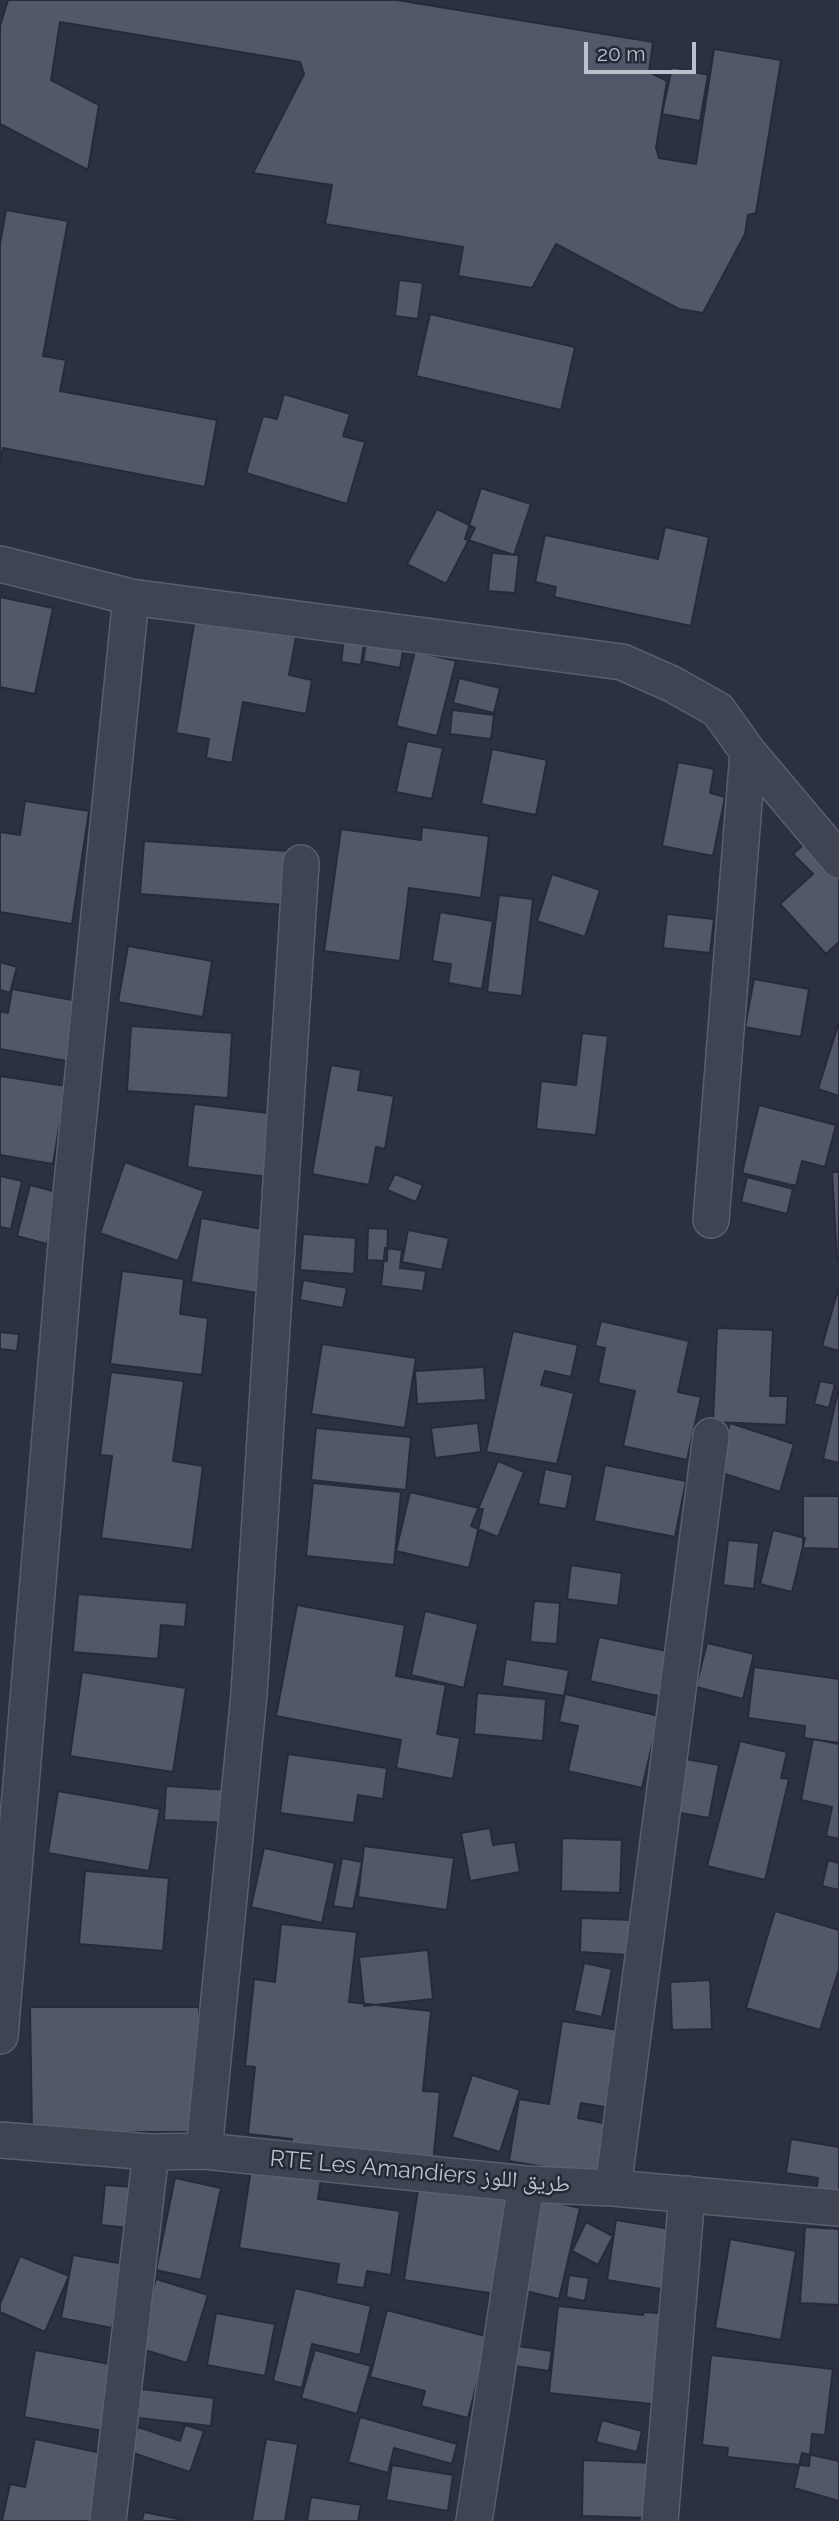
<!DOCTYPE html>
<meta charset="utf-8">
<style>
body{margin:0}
#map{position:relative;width:839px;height:2521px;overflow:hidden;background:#2a3141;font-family:Raleway,sans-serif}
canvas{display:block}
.scale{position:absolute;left:584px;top:42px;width:112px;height:32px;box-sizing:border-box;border:4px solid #bbc0cb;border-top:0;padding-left:9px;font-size:21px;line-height:24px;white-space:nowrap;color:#bbc0cb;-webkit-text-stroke:5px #232936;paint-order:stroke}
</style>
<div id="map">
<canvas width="839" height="2521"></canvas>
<div class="scale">20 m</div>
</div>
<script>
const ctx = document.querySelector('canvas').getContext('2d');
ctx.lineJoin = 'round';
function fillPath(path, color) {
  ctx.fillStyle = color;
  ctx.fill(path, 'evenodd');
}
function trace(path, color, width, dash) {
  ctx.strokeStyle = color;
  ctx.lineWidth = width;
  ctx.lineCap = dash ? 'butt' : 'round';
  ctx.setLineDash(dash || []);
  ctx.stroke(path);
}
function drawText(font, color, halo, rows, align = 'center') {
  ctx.font = font + ' Raleway,"Noto Naskh Arabic",sans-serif';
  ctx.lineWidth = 5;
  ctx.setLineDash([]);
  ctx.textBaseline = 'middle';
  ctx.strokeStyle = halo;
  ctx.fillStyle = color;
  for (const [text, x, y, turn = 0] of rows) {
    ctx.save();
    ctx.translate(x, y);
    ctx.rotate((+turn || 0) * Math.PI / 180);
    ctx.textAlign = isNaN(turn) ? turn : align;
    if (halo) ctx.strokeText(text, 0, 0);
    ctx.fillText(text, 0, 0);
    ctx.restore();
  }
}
const building = new Path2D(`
 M8 0H397L653 42 649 72 667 81 656 148 659 158 696 164 714 49 781 60 756 213 748 215 745 234 703 313 679 309 556 244 532 288 458 276 463 247 325 224 332 185 253 173 304 74 300 62 60 22 51 80 99 105 88 170 0 124V26Z
 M672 67 708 75 700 121 662 114Z
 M6 210 68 221 43 356 66 360 60 391 217 420 205 487 3 448 0 461V244Z
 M399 280 423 283 418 319 395 316Z
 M430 314 575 347 561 410 416 376Z
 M284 394 350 414 343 436 365 442 347 504 246 473 263 416 277 419Z
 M481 488 531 504 514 555 465 539Z
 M437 509 475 528 446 584 407 564Z
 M665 527 709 537 691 626 554 597 556 587 535 582 545 535 658 559Z
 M492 553 519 555 515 593 488 591Z
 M0 597 53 608 35 694 0 687Z
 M195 618 296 637 289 675 312 680 306 714 243 702 232 763 206 758 209 739 176 733Z
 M345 632 365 635 361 665 341 662Z
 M367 639 404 646 400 668 363 661Z
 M415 651 456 661 437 736 396 726Z
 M459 678 500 688 494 713 453 703Z
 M452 710 494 715 491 739 450 734Z
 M407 741 443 748 432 799 396 792Z
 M492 749 547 760 536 815 481 804Z
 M678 762 714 769 710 793 725 797 713 856 662 846Z
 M25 801 89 811 72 924 0 912V832L20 835Z
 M422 827 489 836 481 898 409 888 400 961 324 951 341 829 421 840Z
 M810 839 839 870V942L826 954 780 904 813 874 793 854Z
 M144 841 289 851 285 905 140 894Z
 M552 874 600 890 585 937 537 921Z
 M499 895 533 899 522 996 487 992Z
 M440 912 493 921 482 989 448 983 451 964 432 961Z
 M667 914 714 919 710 953 663 948Z
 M128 946 212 961 203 1017 118 1002Z
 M0 962 17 967 10 993 0 990Z
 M754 979 809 989 801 1037 745 1027Z
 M12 989 83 1002 72 1062 0 1049V1011L8 1013Z
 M839 1022V1096L818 1089Z
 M131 1026 232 1033 228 1098 127 1091Z
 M582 1033 608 1036 596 1135 536 1129 541 1081 576 1085Z
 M331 1065 361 1070 358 1090 394 1096 385 1149 376 1147 369 1185 312 1174Z
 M0 1076 66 1086 53 1164 0 1155Z
 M194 1104 276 1114 269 1177 187 1167Z
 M759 1105 836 1125 825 1167 802 1161 796 1186 742 1173Z
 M125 1162 204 1191 178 1261 100 1233Z
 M832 1172H839V1258H837Z
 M395 1174 423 1185 416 1202 387 1190Z
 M0 1176 22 1181 11 1229 0 1227Z
 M747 1177 793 1189 787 1214 741 1202Z
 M30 1185 61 1193 47 1244 17 1236Z
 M201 1218 273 1231 263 1294 191 1282Z
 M368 1228 388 1229 387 1261 367 1260Z
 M408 1230 449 1238 442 1270 402 1262Z
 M303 1234 356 1238 354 1274 300 1270Z
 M385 1248 402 1250 400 1268 426 1271 423 1291 381 1286Z
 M122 1271 184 1279 180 1314 208 1318 202 1375 110 1364Z
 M303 1280 347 1288 343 1308 300 1300Z
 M839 1286V1351L822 1346Z
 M601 1321 689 1341 678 1392 701 1397 687 1460 623 1446 635 1391 598 1383 605 1348 595 1346Z
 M717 1328 773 1330 770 1396H788L786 1425 713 1422Z
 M513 1331 578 1345 571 1377 545 1371 541 1385 574 1393 557 1464 486 1452Z
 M0 1332 19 1334 17 1351 0 1349Z
 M322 1344 416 1358 405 1428 311 1414Z
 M484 1367 486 1400 417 1404 415 1371Z
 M111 1372 184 1381 173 1461 203 1466 192 1550 101 1538 112 1456 100 1455Z
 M820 1381 835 1384 829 1408 814 1404Z
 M839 1387V1463L823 1459Z
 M478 1423 481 1452 435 1458 431 1428Z
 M730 1423 794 1444 780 1492 716 1471Z
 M316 1428 411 1437 406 1490 311 1480Z
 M498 1461 524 1472 498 1537 471 1526Z
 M605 1465 686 1481 675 1537 594 1521Z
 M545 1469 573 1475 566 1509 538 1504Z
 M313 1483 401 1492 394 1565 306 1556Z
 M410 1492 483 1509 469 1568 396 1551Z
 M803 1496H839V1549L803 1548Z
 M773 1530 805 1538 792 1592 760 1584Z
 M728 1540 759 1543 754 1589 723 1585Z
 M571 1565 622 1573 618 1606 567 1599Z
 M78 1594 187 1603 185 1627 161 1625 158 1659 73 1652Z
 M534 1601 560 1603 557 1644 530 1642Z
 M297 1605 405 1625 396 1676 446 1685 437 1734 460 1738 453 1779 396 1768 401 1740 276 1716Z
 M425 1611 478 1624 464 1688 411 1675Z
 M599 1637 681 1654 671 1699 590 1681Z
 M707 1643 754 1654 743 1699 696 1687Z
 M506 1659 569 1670 564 1696 502 1686Z
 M754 1667 839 1679V1743L804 1738 805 1726 748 1718Z
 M82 1672 186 1688 173 1772 70 1756Z
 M477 1693 546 1699 543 1741 474 1734Z
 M565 1694 659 1716 642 1788 568 1771 578 1726 559 1722Z
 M813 1739 839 1744V1839L826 1836 832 1807 801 1800Z
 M740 1741 787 1752 781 1778 789 1779 765 1880 707 1866Z
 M288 1754 387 1768 383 1799 358 1795 354 1823 280 1813Z
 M680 1758 719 1765 709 1818 670 1811Z
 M166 1786 230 1790 229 1823 164 1820Z
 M58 1791 160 1809 149 1871 48 1853Z
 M490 1828 493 1845 515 1842 520 1872 470 1881 461 1833Z
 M562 1838 622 1840 620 1893 561 1891Z
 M364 1846 454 1858 447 1910 358 1897Z
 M264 1848 335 1863 322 1923 251 1907Z
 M342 1858 362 1862 353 1909 333 1906Z
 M828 1860 839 1863V1890L822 1886Z
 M85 1871 169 1878 163 1951 79 1944Z
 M775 1911 839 1930V1969L820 2030 746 2008Z
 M581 1918 631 1920 629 1955 580 1952Z
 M281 1924 357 1932 349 2002 431 2011 423 2091 440 2092 433 2163 291 2148 292 2139 248 2134 255 2067 245 2066 254 1979 275 1982Z
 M428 1950 433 1999 364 2006 359 1957Z
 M584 1963 612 1969 602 2017 574 2011Z
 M710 1980 712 2029 672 2030 670 1982Z
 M30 2007H199L200 2132H32Z
 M562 2021 625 2031 611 2108 581 2103 578 2118 613 2125 605 2177 509 2161 519 2099 549 2104Z
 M472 2075 520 2090 500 2152 452 2137Z
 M791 2139 839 2147V2205L815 2201 818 2178 786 2173Z
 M251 2169 321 2179 318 2199 400 2211 391 2275 367 2271 364 2288 336 2284 339 2264 239 2248Z
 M175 2178 221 2188 201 2280 156 2270Z
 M419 2183 517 2198 502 2295 404 2280Z
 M105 2185 134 2187 130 2228 101 2225Z
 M534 2197 580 2208 559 2299 513 2288Z
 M616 2220 683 2231 673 2291 607 2280Z
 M586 2222 613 2236 598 2265 572 2251Z
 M805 2227 839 2229V2305L800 2303Z
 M730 2239 796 2251 781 2340 715 2328Z
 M73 2255 124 2264 112 2328 61 2318Z
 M20 2256 69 2276 45 2332 0 2312V2304Z
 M569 2275 589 2278 585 2301 566 2297Z
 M156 2279 208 2295 187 2363 135 2347Z
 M295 2288 371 2306 360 2355 312 2344 302 2388 273 2381Z
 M558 2306 643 2315 644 2312 670 2314 661 2405 549 2393Z
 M387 2310 489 2337 468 2418 421 2406 425 2391 370 2377Z
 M216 2313 275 2324 265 2376 207 2365Z
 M511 2345 552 2351 549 2371 508 2365Z
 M35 2350 115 2365 103 2431 24 2417Z
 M315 2350 371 2366 357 2414 301 2398Z
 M711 2355 833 2369 825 2435 812 2434 809 2466 727 2457 728 2448 702 2445Z
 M141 2389 214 2398 211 2426 138 2418Z
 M360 2417 457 2444 452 2464 394 2448 388 2473 348 2462Z
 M602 2420 642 2431 637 2452 596 2442Z
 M185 2425 204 2431 190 2472 130 2452 138 2427 180 2441Z
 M35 2439 106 2454 92 2521H2L10 2484 25 2487Z
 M266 2439 298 2444 285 2521H252Z
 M802 2453 839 2461V2501L794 2488Z
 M583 2460 653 2463 651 2518 582 2516Z
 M392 2465 453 2475 448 2511 386 2500Z
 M311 2497 361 2505 358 2521H307Z
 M144 2512 188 2521H142Z`);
fillPath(building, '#515869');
trace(building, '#252b38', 2);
const minor = new Path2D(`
 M0 564 131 597 622 662 672 684 718 710 748 752 839 860
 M711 1220 748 752
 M0 2036 67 1233 131 597
 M0 2140 151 2152 204 2151 526 2184 613 2188 839 2208
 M204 2151 249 1694 301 863
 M613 2188 711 1436
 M108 2521 151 2152
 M474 2521 526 2184
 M660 2521 687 2194`);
trace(minor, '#595f6b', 38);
trace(minor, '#3e4451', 35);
drawText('23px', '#bbc0cb', '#232936', [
 ["RTE Les Amandiers طريق اللوز",420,2172,5]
]);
</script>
